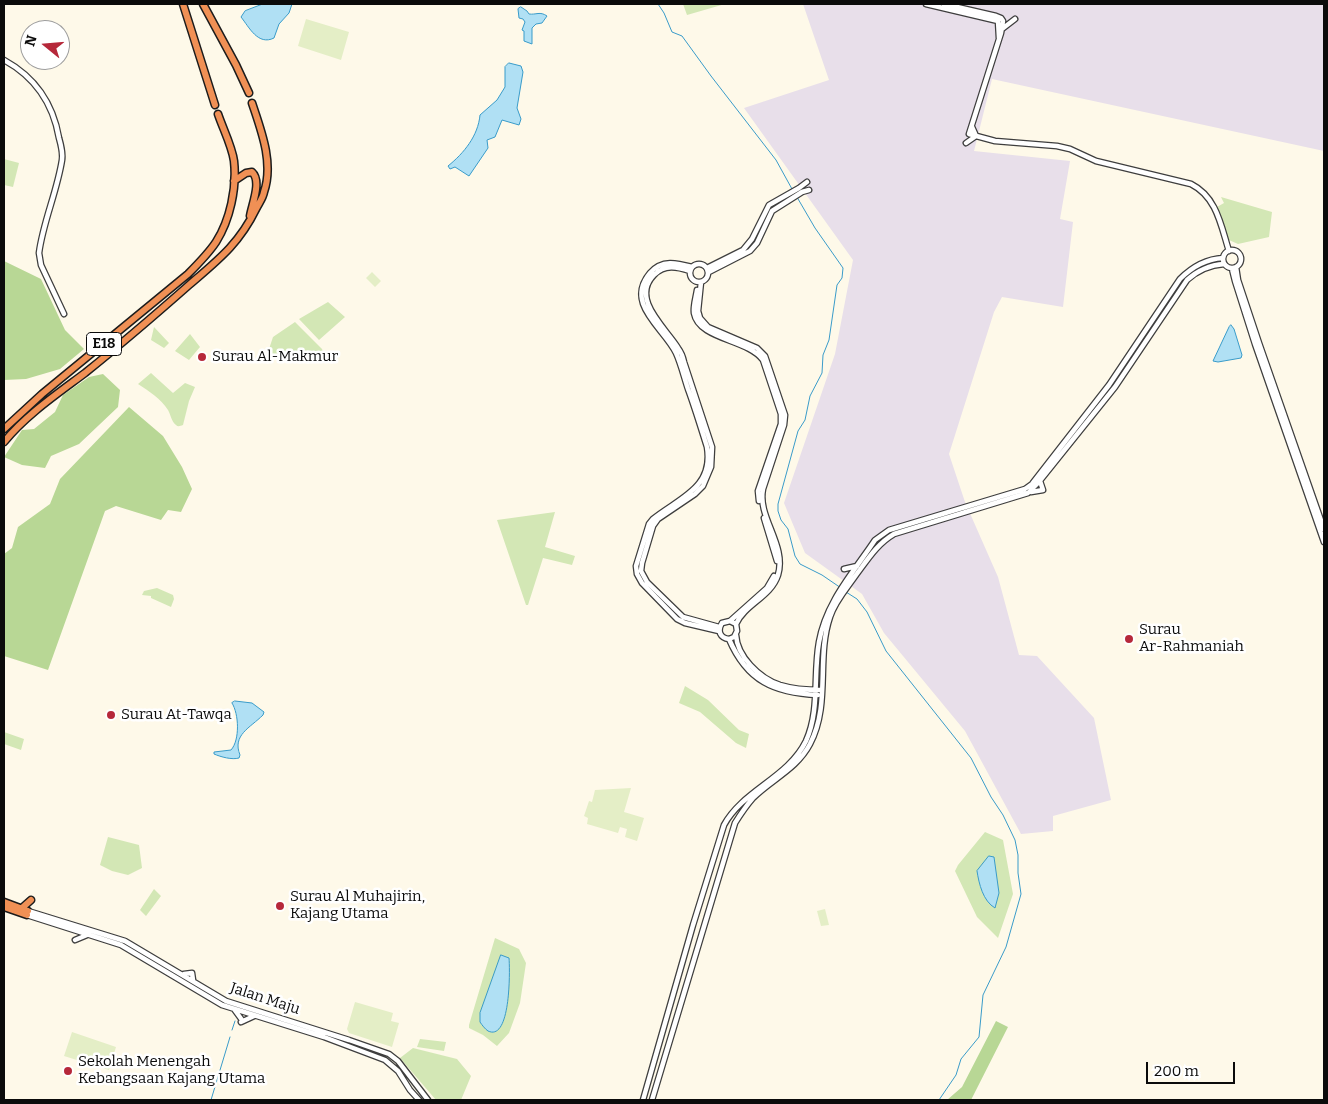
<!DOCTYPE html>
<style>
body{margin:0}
#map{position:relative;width:1328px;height:1104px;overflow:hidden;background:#fef9e9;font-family:Bitter,serif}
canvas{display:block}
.frame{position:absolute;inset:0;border:5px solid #0b0b0b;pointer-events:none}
.north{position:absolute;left:20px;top:20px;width:50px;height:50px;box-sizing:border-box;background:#fff;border:1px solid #9d9d9d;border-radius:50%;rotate:287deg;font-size:14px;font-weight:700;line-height:20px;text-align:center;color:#0b0b0b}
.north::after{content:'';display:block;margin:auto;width:18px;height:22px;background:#b6283a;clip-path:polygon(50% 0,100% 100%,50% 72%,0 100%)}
.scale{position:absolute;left:1146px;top:1062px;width:89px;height:22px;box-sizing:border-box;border:2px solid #0b0b0b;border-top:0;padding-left:6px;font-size:15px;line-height:18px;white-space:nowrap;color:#0b0b0b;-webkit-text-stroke:4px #fff;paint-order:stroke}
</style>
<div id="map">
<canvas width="1328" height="1104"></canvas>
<div class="frame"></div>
<div class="north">N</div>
<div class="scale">200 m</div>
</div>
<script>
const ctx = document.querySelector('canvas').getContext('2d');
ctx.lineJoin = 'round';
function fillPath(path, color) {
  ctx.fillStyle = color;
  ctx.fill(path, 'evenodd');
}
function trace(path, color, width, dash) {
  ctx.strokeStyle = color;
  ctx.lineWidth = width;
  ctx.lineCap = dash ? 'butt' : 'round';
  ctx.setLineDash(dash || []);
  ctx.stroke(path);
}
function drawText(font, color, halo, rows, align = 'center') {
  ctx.font = font + ' Bitter,serif';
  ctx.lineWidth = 5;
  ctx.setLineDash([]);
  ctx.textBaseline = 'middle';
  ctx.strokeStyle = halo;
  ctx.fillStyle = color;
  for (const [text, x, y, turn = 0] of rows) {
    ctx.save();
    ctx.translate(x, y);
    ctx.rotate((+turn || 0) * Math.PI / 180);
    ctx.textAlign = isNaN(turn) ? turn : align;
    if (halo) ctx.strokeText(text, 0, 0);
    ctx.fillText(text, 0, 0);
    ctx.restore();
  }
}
fillPath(new Path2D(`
 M803 4H1324V151L992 79 974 151 1070 161 1060 219 1073 222 1063 307 1002 297 994 312 949 454 965 502 998 577 1019 655 1037 656 1094 718 1111 800 1053 816V831L1021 834 965 731 884 633 862 594 805 553 784 503 835 354 853 260 744 108 829 80Z`), '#e8dfea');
fillPath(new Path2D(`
 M683 4H725L687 15Z
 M4 159 19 163 13 187 4 185Z
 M1221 197 1272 212 1269 237 1238 244 1229 240 1217 207 1224 203Z
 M328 302 345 317 319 340 299 319Z
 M295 322 322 349 324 354 322 356 270 354 268 352 273 337Z
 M154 327 169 343 164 348 151 340Z
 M190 334 200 347 189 360 175 351Z
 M151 373 173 393 185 383 195 387 189 401 183 425C180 426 178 427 176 425 171 421 171 415 168 410 161 399 149 391 138 384Z
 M555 512 545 547 575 556 572 565 543 558 528 605H526L497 520Z
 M157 588 173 595 174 599 171 607 151 598V596L142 595 144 591Z
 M685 686 708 700 739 730 749 734 746 748 736 743 700 712 679 703Z
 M4 732 24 739 21 750 4 744Z
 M985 832 1003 840 1013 894 998 938 977 917 955 871 958 865Z
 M108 837 139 845 142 868 128 875 112 871 100 865Z
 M154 889 161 896 146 916 140 910Z
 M495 938 519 949 526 963 520 1003 509 1033 497 1046 483 1035 469 1028V1025Z
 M420 1039 446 1042 444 1051 417 1047Z
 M413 1048 457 1059 471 1076 461 1100H436L400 1058Z`), '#d3e7b5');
fillPath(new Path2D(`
 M4 261 41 279 65 330 84 349 60 369 26 379 4 380Z
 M103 374 120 390 118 407 79 444 51 456 45 468 22 465 4 457 22 430 34 429 55 412 63 395 89 377Z
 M129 407 163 436 182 467 192 489 181 512 168 510 161 520 116 506 105 511 48 670 4 656V554L12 548 18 527 50 504 60 479Z
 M996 1021 1008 1027 971 1100H947L962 1087Z`), '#b8d795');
fillPath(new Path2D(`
 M306 19 349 32 341 60 298 46Z
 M372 272 381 281 375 287 366 278Z
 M631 788 624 812 644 818 637 841 625 837 627 829 620 827 618 833 587 824 588 818 584 816 589 801 592 802 595 790Z
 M825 909 829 925 821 926 817 911Z
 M355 1002 393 1013 391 1021 399 1023 392 1047 349 1033 347 1029Z
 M72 1032 116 1047 109 1070 64 1056Z`), '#e4eec6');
const water = new Path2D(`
 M263 4H292L289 13 279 24 274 38C258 46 249 27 241 17L245 11Z
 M521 7 527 11 529 14C536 15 540 11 547 16L542 23 536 24 532 28V44L524 41V31L522 30 525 22 523 19 519 18 518 9Z
 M509 63 521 66 523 72 517 108 521 119 519 125 502 120 495 137 487 140 488 148 469 176 455 167 450 169 448 166C464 153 478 136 480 115L497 100 505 87V67Z
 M1231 325 1234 329 1242 355 1241 358 1218 362 1213 361 1229 327Z
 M235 701 252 703 264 712 263 715C250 728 232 735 240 755L239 758C232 760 221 757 214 754V752L231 750C240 740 239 714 232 703Z
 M989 856 994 857 999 893 995 908C983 901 979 884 977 871Z
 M501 955 509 958C510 969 511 1042 488 1031 485 1029 482 1025 480 1022V1013Z`);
fillPath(water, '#b0e0f4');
trace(water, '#399bc9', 1);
trace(new Path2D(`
 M658 4 664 13 672 32 682 36 711 76 776 160 792 189
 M794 192 815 228 843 268 842 278 837 285 829 340 823 355 822 373 810 396 805 420 798 431 778 504V511L781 520 788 529 795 556 800 564 822 575 841 588
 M846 592 857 599 867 612 886 651 971 758 991 797 1003 815 1015 840 1018 855V873L1021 894 1006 947 983 995 979 1037 961 1059 956 1075 939 1100
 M232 1030 235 1021
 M211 1100 230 1037`), '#399bc9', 1);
const minor = new Path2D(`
 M926 4 998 21 999 38
 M944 4 996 16 1001 18 1003 21 1001 33 969 134 995 141 1057 146 1070 149 1096 161 1191 184C1217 197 1221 226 1229 251
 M1002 29 1015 19
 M4 60C35 77 53 103 59 138 61 145 63 153 62 160 57 192 43 222 39 253L41 265 64 314
 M966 143 976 136 972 127
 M1223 259a9 9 0 1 1 18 0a9 9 0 1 1-18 0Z
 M690 273a9 9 0 1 1 18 0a9 9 0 1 1-18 0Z
 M692 267C677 263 662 259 650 273 624 304 664 328 676 353 681 364 684 377 688 389 695 408 701 428 707 447 714 488 679 498 653 519L649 524 636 566 637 574 642 583 677 619 685 623 719 631
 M1236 267 1238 280 1259 343 1324 529
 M707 268 743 250 752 239 769 205 799 188 807 182
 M1232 269 1235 281 1255 344 1324 542
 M690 271C677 267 665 264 654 275 630 299 666 328 678 348 681 352 683 357 684 362L712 447 711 467 703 486 695 494 658 519 653 526 642 563 641 571 647 582 683 617 719 627
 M709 272 750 251 757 243 772 211 802 192 809 190
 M701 282 698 311 700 318 708 327 757 348 765 356 785 415 784 425 763 489C757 517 787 545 778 575 771 597 745 604 736 624
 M697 290C696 297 693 306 694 313 699 340 748 339 763 360L781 414V424L758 491 759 501
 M1031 492 1043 490 1040 481
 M764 518 777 561
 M844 569 857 566
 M730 621 767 588 774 576
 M736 635C737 656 759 678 780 685 793 689 809 690 822 690
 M729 639 734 637 737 631 736 624 730 621 722 623C717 631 720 638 729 639 747 681 774 693 818 695
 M28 911 125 941 226 1001 349 1040 389 1054 398 1061 428 1100
 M27 915 121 945 222 1005 324 1037 385 1060 398 1071 410 1090 419 1100
 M75 940 87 935
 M184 974 192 973 193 980
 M234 1009 242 1020
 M241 1022 254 1016
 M643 1100 693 925 724 825C743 790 788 778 806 741 820 710 813 675 819 642 826 602 853 573 875 540L889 530 1025 489 1032 484 1109 385 1180 279C1192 267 1205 259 1223 258
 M652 1100 735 823C740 815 746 806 753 798 772 779 797 769 810 744 831 704 816 658 830 617 835 601 847 588 856 575 868 559 877 544 894 534L1028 493 1038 483 1115 387 1187 280C1198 270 1210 265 1224 264`);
const highway = new Path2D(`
 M183 4 215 105
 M203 4 236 65 249 93
 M234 181 246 173 252 172C262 181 252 204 250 216
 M4 429 42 394 188 274C198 264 208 254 216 242 230 220 237 188 234 161 232 146 223 129 218 114
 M4 442C26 415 57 394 85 373 120 345 155 315 189 285 218 260 239 244 256 209 259 203 263 198 264 192 274 163 261 130 252 103
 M4 902 28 911
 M4 907 27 915
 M22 908 31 900`);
trace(minor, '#3e3e3e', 7);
trace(highway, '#1c1c1c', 9);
trace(minor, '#fff', 4.5);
trace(highway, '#f09055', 6);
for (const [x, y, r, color] of [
 [202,357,5,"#b6283a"],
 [1129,639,5,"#b6283a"],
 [111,715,5,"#b6283a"],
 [280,906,5,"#b6283a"],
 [68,1071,5,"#b6283a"]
]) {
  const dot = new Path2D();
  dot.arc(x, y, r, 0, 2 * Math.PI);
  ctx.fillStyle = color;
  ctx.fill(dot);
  trace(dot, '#fff', 2);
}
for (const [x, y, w] of [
 [104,344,35]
]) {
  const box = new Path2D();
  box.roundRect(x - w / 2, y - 11.5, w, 23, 4);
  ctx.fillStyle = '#fff';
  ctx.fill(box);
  trace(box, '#0b0b0b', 1);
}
drawText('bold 14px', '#0b0b0b', null, [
 ["E18",104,344]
]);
drawText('15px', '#0b0b0b', '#fff', [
 ["Surau Al-Makmur",212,357],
 ["Surau",1139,630],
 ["Ar-Rahmaniah",1139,647],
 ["Surau At-Tawqa",121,715],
 ["Surau Al Muhajirin,",290,897],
 ["Kajang Utama",290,914],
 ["Sekolah Menengah",78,1062],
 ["Kebangsaan Kajang Utama",78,1079]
], 'left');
drawText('15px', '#0b0b0b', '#fff', [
 ["Jalan Maju",265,999,18]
]);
</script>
